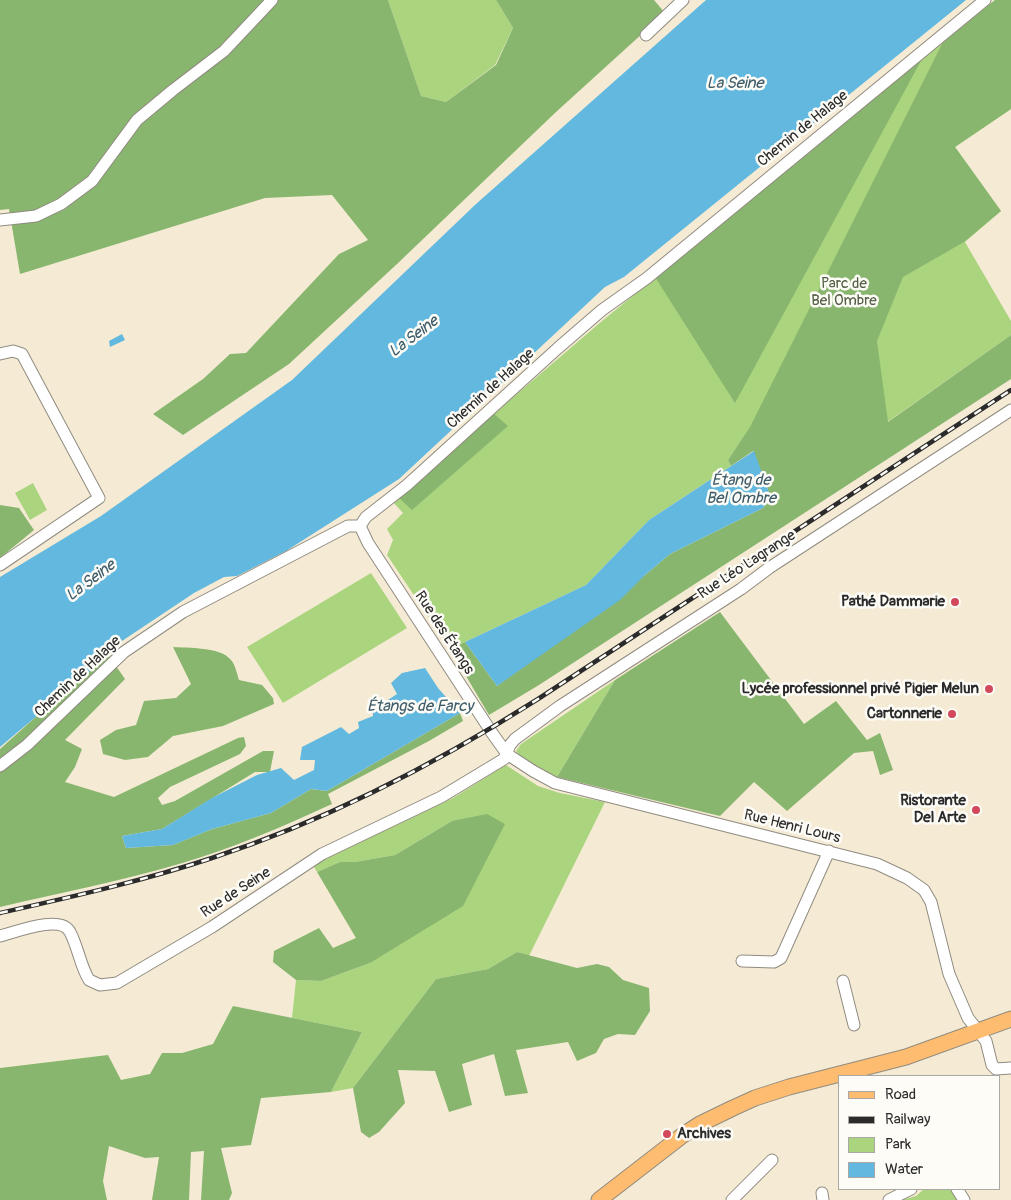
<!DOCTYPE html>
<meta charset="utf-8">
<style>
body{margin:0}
#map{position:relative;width:1011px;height:1200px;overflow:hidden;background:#f5ebd5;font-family:Pangolin,sans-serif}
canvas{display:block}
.legend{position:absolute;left:838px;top:1075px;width:162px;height:115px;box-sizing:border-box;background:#fdfcf7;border:1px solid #a9a8a5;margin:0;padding:6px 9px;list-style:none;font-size:15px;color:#2b2b2b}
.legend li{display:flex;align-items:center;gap:10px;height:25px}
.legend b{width:25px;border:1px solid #a9a8a5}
</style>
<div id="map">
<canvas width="1011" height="1200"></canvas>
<ul class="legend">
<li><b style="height:6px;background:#fdbc6f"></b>Road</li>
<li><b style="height:6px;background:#2b2b2b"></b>Railway</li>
<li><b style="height:14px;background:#abd47f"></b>Park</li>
<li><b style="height:14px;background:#62b8de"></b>Water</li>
</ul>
</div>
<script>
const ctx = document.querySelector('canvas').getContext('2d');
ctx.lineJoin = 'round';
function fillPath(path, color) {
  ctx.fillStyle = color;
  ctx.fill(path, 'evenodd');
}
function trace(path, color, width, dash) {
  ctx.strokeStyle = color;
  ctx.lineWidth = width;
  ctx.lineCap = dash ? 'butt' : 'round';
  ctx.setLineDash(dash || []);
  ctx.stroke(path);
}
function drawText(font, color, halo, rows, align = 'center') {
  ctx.font = font + ' Pangolin,sans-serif';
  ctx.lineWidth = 5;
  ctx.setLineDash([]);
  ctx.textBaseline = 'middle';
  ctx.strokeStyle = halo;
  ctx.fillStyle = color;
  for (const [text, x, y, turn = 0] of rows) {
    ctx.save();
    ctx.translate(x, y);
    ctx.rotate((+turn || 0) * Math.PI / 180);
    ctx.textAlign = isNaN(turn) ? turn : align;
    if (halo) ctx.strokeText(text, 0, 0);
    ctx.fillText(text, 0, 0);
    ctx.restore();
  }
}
fillPath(new Path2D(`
 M388 0H496L513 28 495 65 446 102 421 96Z
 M995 0H1011V109L955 147 1001 211 965 242 1011 321V335L798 485 750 428 728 460 731 466 649 520 586 585 450 649 387 555 393 540 387 529 403 513 392 501 602 321Z
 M33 483 47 510 30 520 15 493Z
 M371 573 407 628 283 703 247 647Z
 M615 680 557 777H552L521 757 516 751 521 744Z
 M506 765 538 786 560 793 605 802 529 956 517 952 488 969 436 979 353 1088 331 1092 362 1032 292 1018 296 980 321 981 370 963 452 821 395 855 355 862H340L317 872 313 865 453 798Z
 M924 1189H954L961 1200H902L916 1196Z`), '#abd47f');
fillPath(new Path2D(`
 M0 0H388L421 96 446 102 496 65 513 28 496 0H654L665 13 556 112 397 264 289 364 183 435 153 414 203 379 230 354 246 353 339 254 368 240 332 195 265 198 20 274 9 209 0 210Z
 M995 0H1011V109L955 147 1001 211 964 242 903 277 877 341 888 422 1011 335V379L539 685 489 715 450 649 465 642 497 686 645 575 670 554 763 508 771 498 753 451 731 466 728 460 750 427 943 42Z
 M922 59 735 403 655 277Z
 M494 414 508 426 412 510 398 497Z
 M0 505 19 508 34 530 0 558Z
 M720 612 804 724 836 701 867 740 880 733 893 770 880 775 873 751 854 753 787 811 754 782 720 816 557 777 615 680Z
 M173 647C188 648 220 647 230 659 235 663 237 674 239 680L262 685 273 698 274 704 223 726 173 736 148 757 125 760 103 754 100 740 116 730 136 725 144 701 176 698 191 684Z
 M107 653 125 679 65 740 82 749 75 767 65 782 114 797 238 738 244 737 246 746 240 754 170 787 158 798 162 805 175 801 263 751H274L270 772H255L162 829 122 836 126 848 173 845 212 829 271 813 311 789 327 791 460 713 463 721 429 741 328 794 332 804C282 827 231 849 179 864 120 881 60 893 0 907V749Z
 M487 814 505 824 463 906 370 963 321 981 296 980 273 962 274 951 319 928 333 948 356 938 317 872 340 862H355L395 855 452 821Z
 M517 952 577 968 597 964 609 967 623 980 649 988 650 1011 635 1035 618 1034 604 1039 596 1053 577 1061 568 1042 516 1050 528 1093 505 1096 494 1054 462 1064 472 1105 449 1112 435 1071 398 1070 405 1103 379 1132 369 1138 361 1132 353 1088 436 979 488 969Z
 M233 1006 362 1032 331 1092 261 1098 251 1145 221 1148 232 1193 229 1200H201L204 1151 191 1152 189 1200H152L159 1157 145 1158 109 1146 103 1181 107 1200H0V1068L108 1055 121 1080 150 1074 162 1053H182L213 1044Z`), '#88b66e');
fillPath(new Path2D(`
 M706 0H966L624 277 605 287 399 479 286 551 237 576 224 577 194 593 104 653 89 672 0 747V577L101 516 292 380 476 204Z
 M122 334 125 340 110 347 109 341Z
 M754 451 771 498 763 508 670 554 645 575 620 600 497 686 465 642 586 585 649 520Z
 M425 668 438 688 460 713 327 791 311 789 271 813 212 829 173 845 126 848 122 836 162 829 212 798 257 775 281 768 294 780 314 770 315 760H300L302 747 341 727 349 734 359 728 358 722 373 716V710L397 694 391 683 402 673Z`), '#62b8de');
const minor = new Path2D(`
 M646 35 683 0
 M0 220 36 216 61 204 92 181 137 120 173 90 224 51 272 0
 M0 354 13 351 22 354 99 498 0 565
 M360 526 368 543 492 733 507 754 533 771 555 783 877 864 907 878 924 890 931 902 949 974 968 1018 986 1041 992 1065 996 1069
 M360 526 366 517 407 485 558 348 602 310 647 278 985 0
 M0 766 27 745 124 652 183 612 348 526H360
 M0 936C16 932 61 914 70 932 78 947 80 965 89 980L100 985 117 983 212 927 322 854 441 797 504 759 510 745 515 739 560 706 741 589 769 568 1011 410
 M742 961 774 962 781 958 829 851
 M843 981 854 1025
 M996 1069 1011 1068
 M957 1189 964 1200
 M822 1193 823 1200
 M732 1200 772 1160
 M889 1200 911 1189`);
const major = new Path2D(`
 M599 1200 683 1135 700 1124 733 1108 755 1098 789 1087 906 1057 1011 1019`);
trace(minor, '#908b80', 13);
trace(major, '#908b80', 17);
trace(minor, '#fff', 11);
trace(major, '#fdbc6f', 15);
const rail = new Path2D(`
 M0 913C71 897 143 881 212 858 328 820 436 764 538 699L1011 390`);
trace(rail, '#2b2b2b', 4.5);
trace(rail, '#fdfcf7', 2.5, [8]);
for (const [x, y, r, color] of [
 [955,602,5,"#d1495b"],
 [989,689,5,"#d1495b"],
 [952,714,5,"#d1495b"],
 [976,810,5,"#d1495b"],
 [667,1134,5,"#d1495b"]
]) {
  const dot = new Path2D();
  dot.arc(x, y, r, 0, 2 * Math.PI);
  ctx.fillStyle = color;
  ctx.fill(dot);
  trace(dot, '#fdfcf7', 2);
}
drawText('15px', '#2b2b2b', '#fdfcf7', [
 ["Chemin de Halage",803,129,-39],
 ["Chemin de Halage",491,389,-42],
 ["Rue Léo Lagrange",747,565,-33],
 ["Rue des Étangs",444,633,57],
 ["Chemin de Halage",78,677,-43],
 ["Rue Henri Lours",792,827,14],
 ["Rue de Seine",236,893,-33]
]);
drawText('15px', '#515e44', '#fdfcf7', [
 ["Parc de",844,284],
 ["Bel Ombre",844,301]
]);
drawText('bold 15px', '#2b2b2b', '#fdfcf7', [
 ["Pathé Dammarie",945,602],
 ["Lycée professionnel privé Pigier Melun",979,689],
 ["Cartonnerie",942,714],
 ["Ristorante",966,801],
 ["Del Arte",966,818],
 ["Archives",677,1134,"left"]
], 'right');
drawText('italic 16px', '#3e5c6a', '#fdfcf7', [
 ["La Seine",735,84],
 ["La Seine",414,337,-37],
 ["Étang de",741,481],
 ["Bel Ombre",741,499],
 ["La Seine",91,581,-37],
 ["Étangs de Farcy",420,707]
]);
</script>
